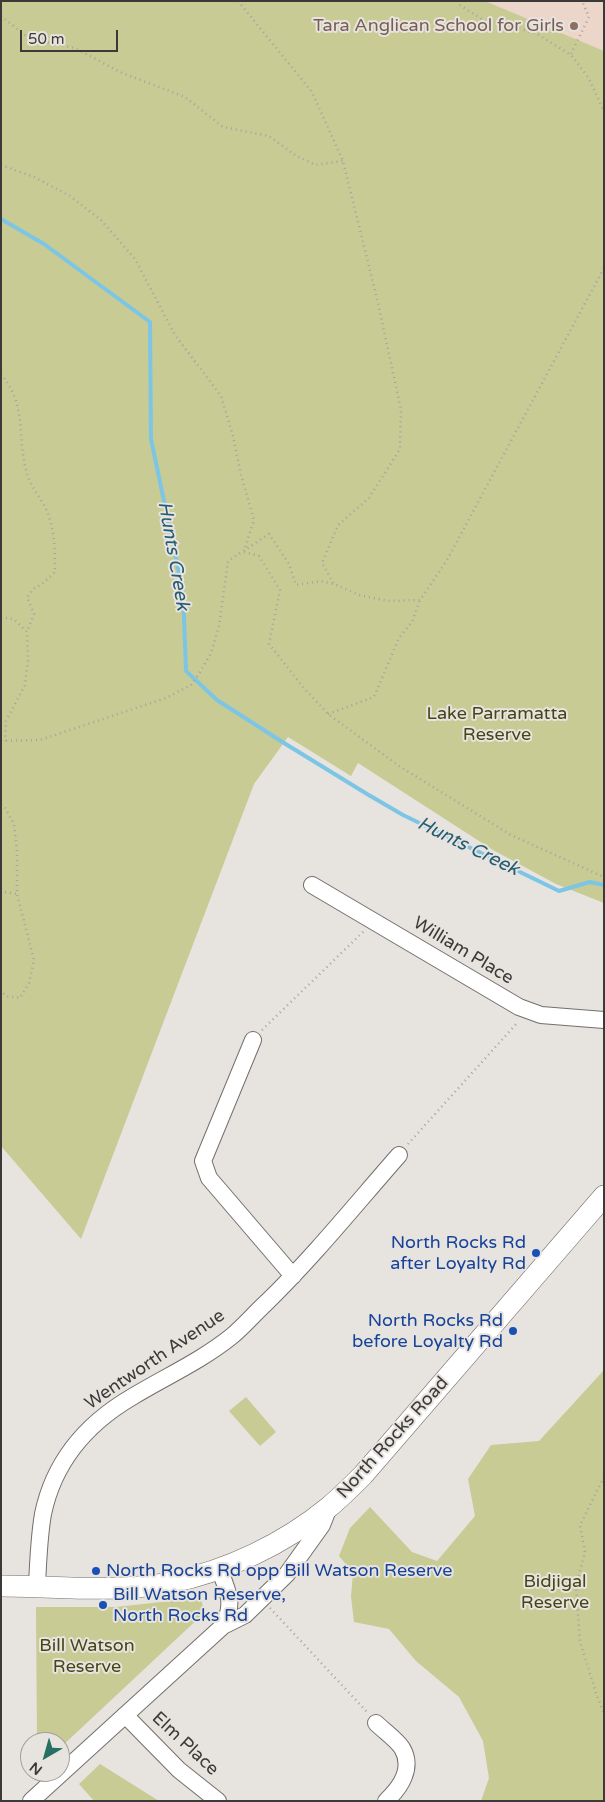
<!DOCTYPE html>
<style>
body{margin:0}
#map{position:relative;width:605px;height:1802px;overflow:hidden;background:#e7e3df;font-family:"Varela Round",sans-serif}
canvas{display:block}
.frame{position:absolute;inset:0;border:2px solid #3c3a38;pointer-events:none}
.north{position:absolute;left:20px;top:1732px;width:50px;height:50px;box-sizing:border-box;background:#e7e3df;border:1px solid #a39f9c;border-radius:50%;rotate:218deg;font-size:14px;font-weight:700;line-height:20px;text-align:center;color:#3c3a38}
.north::after{content:'';display:block;margin:auto;width:18px;height:22px;background:#276e64;clip-path:polygon(50% 0,100% 100%,50% 72%,0 100%)}
.scale{position:absolute;left:20px;top:30px;width:98px;height:22px;box-sizing:border-box;border:2px solid #3c3a38;border-top:0;padding-left:6px;font-size:15px;line-height:18px;white-space:nowrap;color:#3c3a38;-webkit-text-stroke:4px #e7e3df;paint-order:stroke}
</style>
<div id="map">
<canvas width="605" height="1802"></canvas>
<div class="frame"></div>
<div class="north">N</div>
<div class="scale">50 m</div>
</div>
<script>
const ctx = document.querySelector('canvas').getContext('2d');
ctx.lineJoin = 'round';
function fillPath(path, color) {
  ctx.fillStyle = color;
  ctx.fill(path, 'evenodd');
}
function trace(path, color, width, dash) {
  ctx.strokeStyle = color;
  ctx.lineWidth = width;
  ctx.lineCap = dash ? 'butt' : 'round';
  ctx.setLineDash(dash || []);
  ctx.stroke(path);
}
function drawText(font, color, halo, rows, align = 'center') {
  ctx.font = font + ' "Varela Round",sans-serif';
  ctx.lineWidth = 4;
  ctx.setLineDash([]);
  ctx.textBaseline = 'middle';
  ctx.strokeStyle = halo;
  ctx.fillStyle = color;
  for (const [text, x, y, turn = 0] of rows) {
    ctx.save();
    ctx.translate(x, y);
    ctx.rotate((+turn || 0) * Math.PI / 180);
    ctx.textAlign = isNaN(turn) ? turn : align;
    if (halo) ctx.strokeText(text, 0, 0);
    ctx.fillText(text, 0, 0);
    ctx.restore();
  }
}
fillPath(new Path2D(`
 M485 1H604V51Z`), '#ecd5c9');
fillPath(new Path2D(`
 M1 1H485L604 51V903L556 884 493 850 358 763 351 776 288 737 254 784 81 1239 1 1146Z
 M604 1370V1801H481L489 1778 483 1741 459 1697 416 1661 389 1629 354 1622 351 1597 353 1573 339 1556 350 1528 370 1507 412 1552 437 1561 475 1516 468 1479 491 1445 539 1441Z
 M246 1397 276 1432 260 1446 229 1411Z
 M197 1598 202 1602 203 1608 202 1615 60 1748V1742H37L36 1607H116Z
 M100 1764 159 1801H94L79 1784Z`), '#c8cb94');
trace(new Path2D(`
 M1 219 44 244 150 322 151 439 183 592 186 671 217 700 284 743 367 794 403 815 559 891 590 882 604 885`), '#7dc5e5', 4);
const minor = new Path2D(`
 M312 885 519 1007 541 1015 604 1020
 M253 1040 203 1161 209 1178 293 1276
 M37 1586C38 1562 39 1537 43 1514 54 1461 86 1424 132 1397 165 1377 201 1361 232 1336 244 1326 255 1313 267 1302 314 1256 356 1204 399 1155
 M223 1626 245 1615 287 1574 322 1525 329 1507
 M125 1715 179 1770 218 1801
 M376 1723C384 1731 396 1739 402 1748 414 1768 400 1788 386 1801
 M31 1801 223 1626C235 1604 228 1591 219 1569`);
const major = new Path2D(`
 M1 1586C56 1586 114 1593 169 1583 227 1571 284 1544 329 1507 341 1497 352 1486 363 1475L604 1196`);
trace(minor, '#736f6c', 18);
trace(major, '#736f6c', 22);
trace(new Path2D(`
 M238 1 312 92 343 161 378 303 401 410 400 449 369 498 338 525 322 563 334 584
 M457 1 458 4 485 21 509 25 537 34 571 55 588 77 604 111
 M1 16 30 39 75 48 122 73 185 97 223 127 269 136 295 155 315 165 343 161
 M571 54 589 17 582 1
 M1 165 34 177 70 196 101 220 135 259 175 335 221 396 233 436 241 475 254 520 244 551
 M1 374C27 405 17 435 26 470 29 484 38 494 45 507 55 527 55 550 55 572L42 584 33 589 27 597 34 614 27 632
 M244 552 259 556 280 590 269 644 303 687 328 714 399 766 511 835 604 877
 M1 617 14 619 27 632 28 660 25 685 6 721 5 741
 M328 714 374 697 399 638 412 622 420 600
 M1 741 40 740 166 698 191 685 199 674 211 653 219 626 228 561 269 534 289 564 296 585 321 581 334 584 359 595 389 601 420 600 447 560 604 268
 M1 805 4 806 14 824 17 850V894L34 960 29 983 20 998 6 996 1 991
 M1 889 5 892 17 894
 M262 1030 364 931
 M408 1144 518 1022
 M604 1477 580 1525 585 1552 576 1586 580 1642 597 1696 604 1713
 M270 1608 367 1712`), '#a6a3a0', 2.5, [1, 4]);
trace(minor, '#fff', 16);
trace(major, '#fff', 21);
for (const [x, y, r, color] of [
 [574,26,5,"#8d6e63"],
 [536,1253,5,"#1a4fb4"],
 [513,1331,5,"#1a4fb4"],
 [96,1571,5,"#1a4fb4"],
 [103,1605,5,"#1a4fb4"]
]) {
  const dot = new Path2D();
  dot.arc(x, y, r, 0, 2 * Math.PI);
  ctx.fillStyle = color;
  ctx.fill(dot);
  trace(dot, '#e7e3df', 2);
}
drawText('18px', '#785e54', '#e7e3df', [
 ["Tara Anglican School for Girls",564,26]
], 'right');
drawText('18px', '#444615', '#e7e3df', [
 ["Lake Parramatta",497,714],
 ["Reserve",497,735],
 ["Bidjigal",555,1582],
 ["Reserve",555,1603],
 ["Bill Watson",87,1646],
 ["Reserve",87,1667]
]);
drawText('18px', '#3c3a38', '#e7e3df', [
 ["William Place",463,951,31],
 ["Wentworth Avenue",155,1360,-34],
 ["North Rocks Road",393,1438,-48],
 ["Elm Place",185,1744,43]
]);
drawText('18px', '#164399', '#e7e3df', [
 ["North Rocks Rd",526,1243],
 ["after Loyalty Rd",526,1264],
 ["North Rocks Rd",503,1321],
 ["before Loyalty Rd",503,1342],
 ["North Rocks Rd opp Bill Watson Reserve",106,1571,"left"],
 ["Bill Watson Reserve,",113,1595,"left"],
 ["North Rocks Rd",113,1616,"left"]
], 'right');
drawText('italic 19px', '#255d74', '#e7e3df', [
 ["Hunts Creek",173,556,80],
 ["Hunts Creek",468,847,26]
]);
</script>
